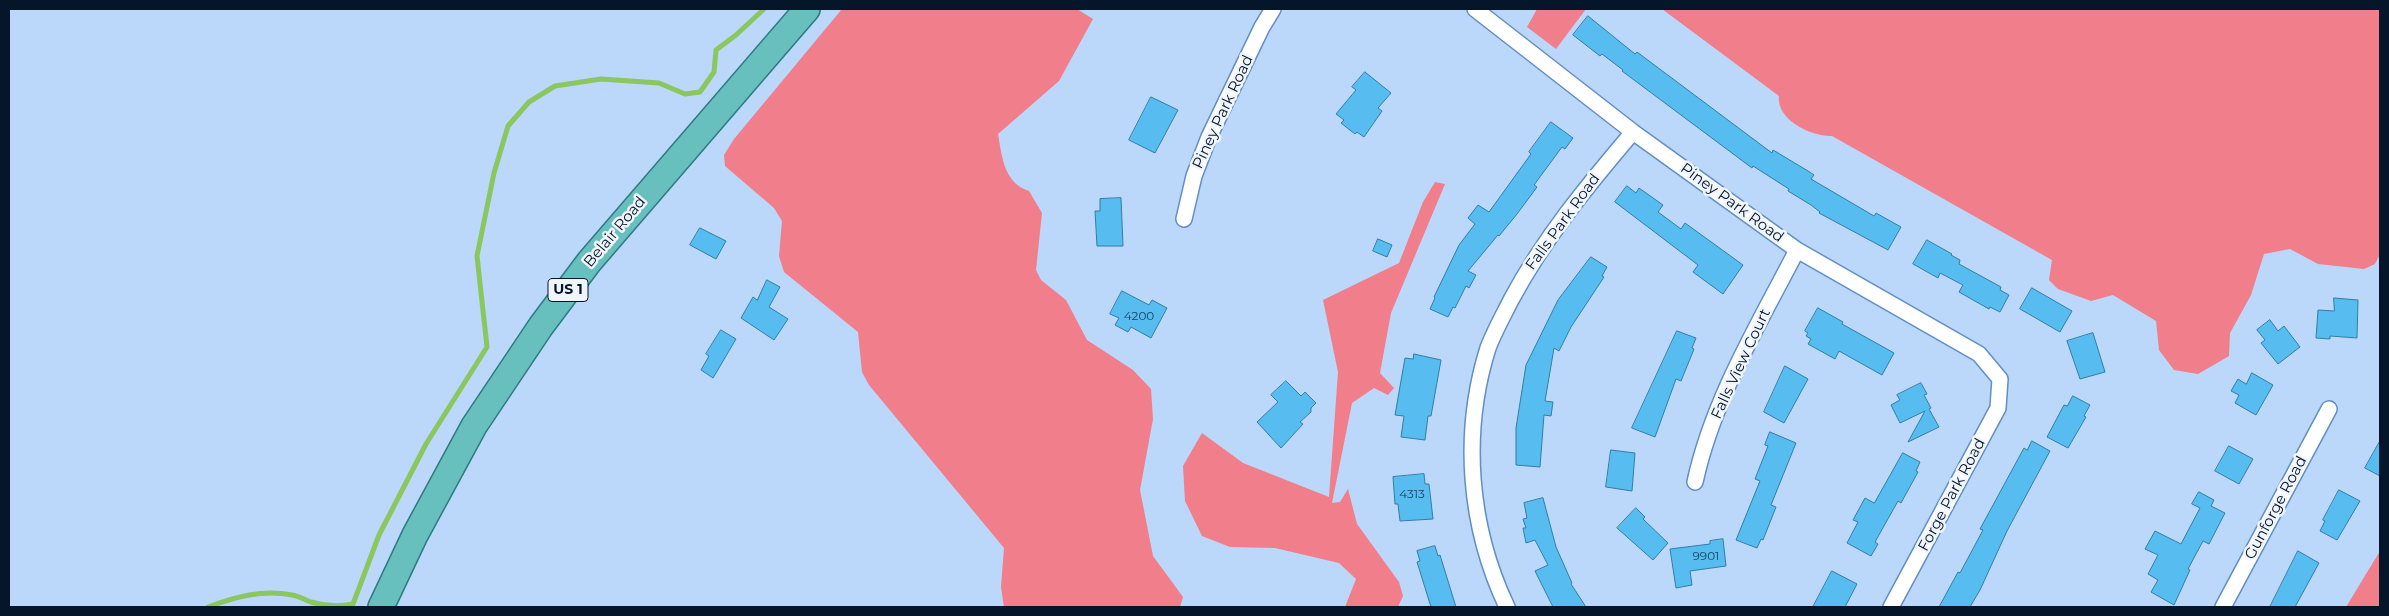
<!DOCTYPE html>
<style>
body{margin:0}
#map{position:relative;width:2389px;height:616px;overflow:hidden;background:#bbd7f9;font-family:Montserrat,sans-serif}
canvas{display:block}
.frame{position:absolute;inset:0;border:10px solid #05152a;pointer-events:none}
</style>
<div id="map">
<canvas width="2389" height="616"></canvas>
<div class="frame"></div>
</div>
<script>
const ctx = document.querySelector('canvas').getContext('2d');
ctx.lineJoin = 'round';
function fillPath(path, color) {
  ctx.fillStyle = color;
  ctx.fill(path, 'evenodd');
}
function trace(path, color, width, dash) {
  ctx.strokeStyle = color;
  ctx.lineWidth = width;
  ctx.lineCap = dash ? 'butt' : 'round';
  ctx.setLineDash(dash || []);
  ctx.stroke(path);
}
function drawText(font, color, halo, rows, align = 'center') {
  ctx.font = font + ' Montserrat,sans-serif';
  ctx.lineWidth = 5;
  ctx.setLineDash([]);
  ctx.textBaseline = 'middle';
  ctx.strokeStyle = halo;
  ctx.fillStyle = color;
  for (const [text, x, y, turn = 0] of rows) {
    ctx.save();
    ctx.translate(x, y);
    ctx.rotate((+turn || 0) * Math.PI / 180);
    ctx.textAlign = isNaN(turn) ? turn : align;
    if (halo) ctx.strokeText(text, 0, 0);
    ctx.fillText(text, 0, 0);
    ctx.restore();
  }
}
fillPath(new Path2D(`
 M842 9H1077L1093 19 1059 81 998 134C1002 157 1004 183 1029 191L1042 213 1036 270 1041 280 1066 300 1087 340 1133 370 1151 389 1153 419 1140 490 1153 556 1183 597 1180 607H1004L1001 587 1004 548 869 385 862 372 858 332 784 272 779 256 782 221 774 208 725 166 724 155 734 139Z
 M1537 9H1586L1556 49 1527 27Z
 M1662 9H2380V254L2375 264 2364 269 2318 264 2290 249 2264 254 2251 295 2230 333 2229 356 2198 374 2174 370 2159 350 2156 321 2113 295 2091 301 2058 289 2049 280 2052 260 1832 136C1812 137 1776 120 1779 96Z
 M1435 182 1445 184 1391 313 1380 373 1394 388 1388 395 1374 388 1352 403 1332 503 1340 502 1348 489 1357 524 1399 582 1403 596 1398 607H1345L1356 579 1339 563 1275 548 1230 547 1202 536 1185 501 1183 466 1202 433 1243 463 1329 497 1338 372 1323 300 1399 263 1423 202Z
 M2380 551V607H2346Z`), '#f17e8b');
trace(new Path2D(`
 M208 607C235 597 263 589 292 595 299 596 305 600 311 602 324 606 339 607 353 604L379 535 426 444 487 347 477 256 494 173 508 126 529 102 555 86 601 79 659 83 685 94 700 92 714 72 716 50 736 35 764 9`), '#8ac75f', 5);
const building = new Path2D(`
 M1588 16 1635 54 1637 52 1772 153 1773 150 1808 171 1814 175 1811 179 1874 216 1876 213 1901 227 1888 250 1819 213 1820 212 1811 205 1788 191 1789 189 1753 166 1752 168 1622 71 1623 70 1602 54 1600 56 1573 35Z
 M1365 72 1391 93 1378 108 1382 111 1364 137 1357 132 1355 134 1341 123 1344 120 1336 114 1356 90 1352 87Z
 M1151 97 1178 110 1155 153 1129 140Z
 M1551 122 1573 138 1565 149 1562 147 1534 185 1537 187 1517 214 1499 236 1498 235 1468 271 1476 275 1469 288 1466 286 1455 308 1453 307 1448 317 1430 309 1435 298 1434 297 1459 245 1475 224 1468 218 1478 205 1489 212 1531 154 1529 152Z
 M1627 186 1636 193 1639 188 1663 205 1658 212 1681 229 1685 223 1743 265 1723 294 1693 272 1698 265 1615 202Z
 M1121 198 1123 246H1097L1095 211H1100V199Z
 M700 228 726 241 716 259 690 245Z
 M1378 239 1392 245 1387 257 1373 251Z
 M1927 240 1952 254 1951 255 1960 260 1959 264 2001 287 2000 290 2009 295 2000 312 1990 307 1989 309 1959 292 1963 285 1940 273 1938 278 1913 264Z
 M1591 257 1607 267 1602 276 1604 277 1571 327 1559 351 1554 348 1545 401 1553 402 1551 416 1544 415 1540 467 1516 465V428L1526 365 1558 300Z
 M767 280 780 287 769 307 788 319 774 340 741 318 753 297 757 300Z
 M2032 288 2072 311 2060 332 2020 309Z
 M1122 291 1149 305 1152 300 1167 308 1151 338 1131 327 1128 332 1115 325 1119 318 1110 314Z
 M2334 298 2358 300 2357 338 2330 336V339L2316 338 2318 310 2334 311Z
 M1818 308 1843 322 1842 324 1894 353 1882 375 1839 351 1835 359 1808 344 1811 339 1806 336 1808 333 1805 331Z
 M2270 320 2278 331 2284 326 2300 347 2278 364 2261 343 2265 340 2257 330Z
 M721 330 736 339 713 378 701 370 709 356 706 354Z
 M1677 331 1696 338 1692 348 1694 349 1681 381 1676 379 1655 437 1632 428Z
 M2093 333 2105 372 2080 379 2067 341Z
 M1414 354 1441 360 1431 416H1428L1425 440 1401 437 1404 416 1395 415 1405 358 1413 359Z
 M1785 366 1808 379 1784 423 1764 412Z
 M2252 373 2273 385 2256 415 2235 403 2239 395 2231 391 2238 379 2246 384Z
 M1286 381 1301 396 1305 392 1316 403 1311 408V412L1300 422 1303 424 1281 448 1257 422 1278 402 1271 395Z
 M1921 383 1927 394 1924 395 1931 408 1929 409 1939 427 1908 442 1925 411 1900 423 1891 405 1900 400 1897 395Z
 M2073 396 2090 405 2084 416 2086 417 2068 448 2047 437 2064 405 2067 406Z
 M1770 432 1796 443 1771 505 1776 507 1763 540 1761 539 1757 548 1736 540 1760 481 1755 479 1768 446 1765 445Z
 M2032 441 2050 451 2007 531 1980 590 1970 607H1939L1958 572 1960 573 1983 530 1980 529 2024 448 2027 450Z
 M2380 441V476L2365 468Z
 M2229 446 2253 459 2239 484 2215 471Z
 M1611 450 1635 453 1632 491 1606 487Z
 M1903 453 1920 462 1916 471 1918 472 1901 503 1898 501 1875 542 1878 544 1871 556 1847 543 1858 522 1853 520 1865 498 1874 503Z
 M1424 474 1425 484H1429L1433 519 1400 521 1398 504H1395L1393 477Z
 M2339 490 2360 501 2337 540 2320 531 2325 521 2323 520Z
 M2199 492 2214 500 2211 506 2225 513 2209 544 2203 541 2188 569 2190 570 2174 605 2151 592 2158 580 2148 574 2158 555 2145 549 2155 531 2181 544 2200 508 2192 504Z
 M1543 498 1556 547 1572 583 1571 584 1586 607H1553L1535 571 1548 565 1535 540 1526 543 1523 528H1526L1523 519 1527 518 1524 503Z
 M1636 508 1645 517 1643 519 1668 543 1653 560 1617 528Z
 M1723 539 1726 566 1690 571 1692 585 1676 588 1670 549 1710 544V541Z
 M1435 546 1438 556 1440 555 1456 607H1431L1417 562 1420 561 1417 551Z
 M2298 551 2319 563 2295 607H2270Z
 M1832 571 1857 584 1845 607H1813Z`);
fillPath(building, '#57bcf0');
trace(building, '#317ea4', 1);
const minor = new Path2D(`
 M1475 9 1633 132 1797 250 1979 354 2000 379 1998 408 1891 607
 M1184 219 1194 176 1209 137 1262 27 1273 9
 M1695 482C1713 399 1759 324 1797 250
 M1507 607C1469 527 1461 434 1488 348 1494 332 1503 316 1511 300 1544 238 1588 185 1633 132
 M2223 607 2329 409`);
const trunk = new Path2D(`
 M381 607 415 535 474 426 541 326 589 262 807 9`);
trace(minor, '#618ec3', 18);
trace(trunk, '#2d7a80', 28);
trace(minor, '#fff', 15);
trace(trunk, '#68c0be', 25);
drawText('12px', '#1a3f5c', null, [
 ["4200",1139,316],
 ["4313",1412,494],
 ["9901",1706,556]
]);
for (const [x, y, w] of [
 [568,290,40]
]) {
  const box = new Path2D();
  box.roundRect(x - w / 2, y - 11.5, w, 23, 4);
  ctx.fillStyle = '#f0f5fb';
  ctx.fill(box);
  trace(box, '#05152a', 1);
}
drawText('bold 14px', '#05152a', null, [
 ["US 1",568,290]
]);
drawText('15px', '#05152a', '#f0f5fb', [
 ["Piney Park Road",1223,112,-65],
 ["Piney Park Road",1732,203,36],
 ["Falls Park Road",1563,222,-54],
 ["Belair Road",615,232,-50],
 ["Falls View Court",1741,364,-65],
 ["Forge Park Road",1952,495,-62],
 ["Gunforge Road",2276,508,-62]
]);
</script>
